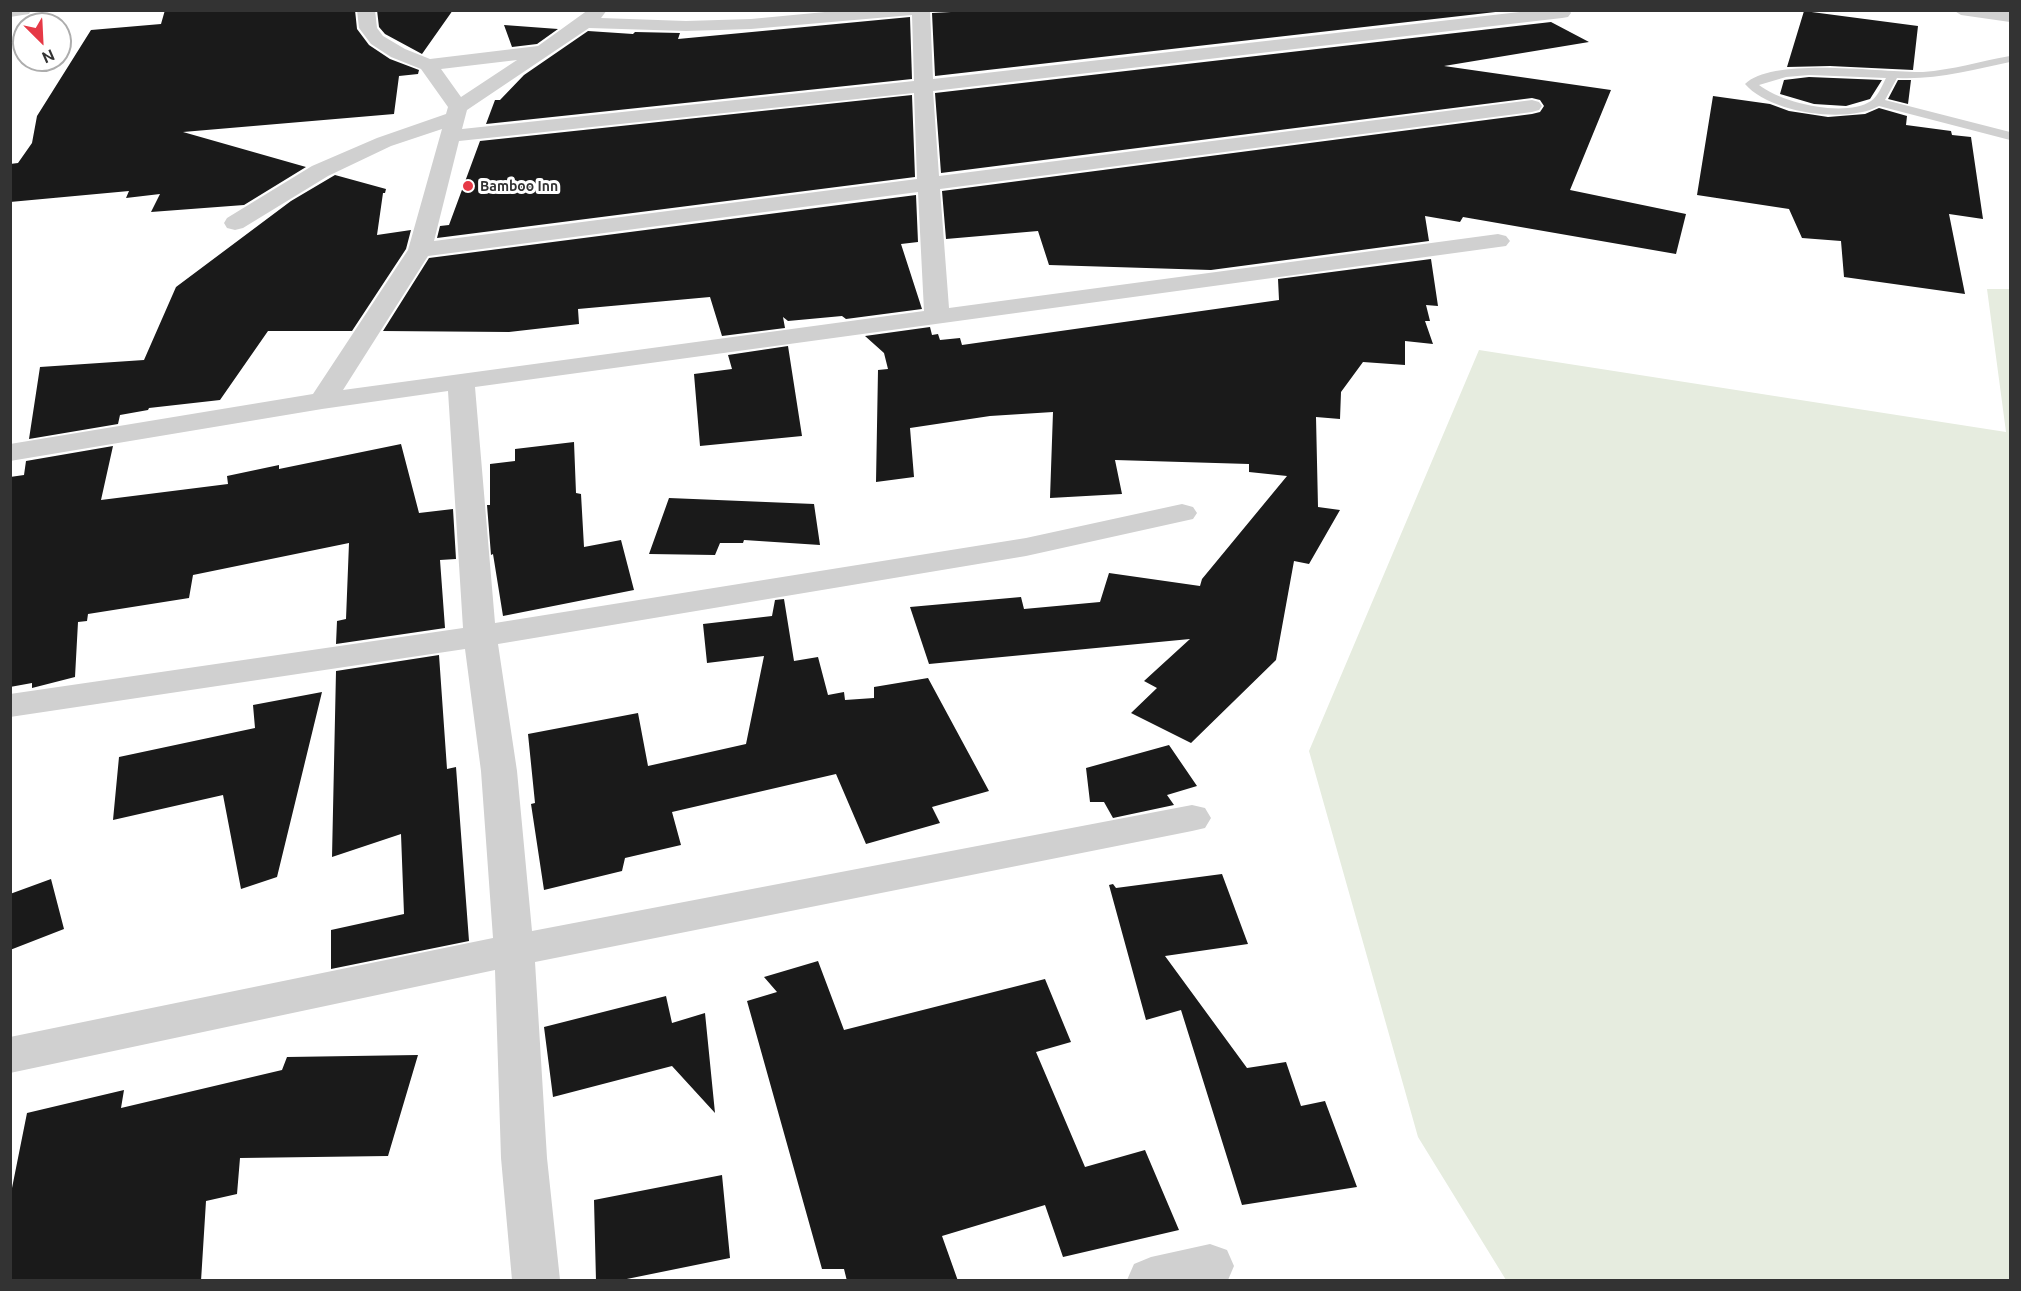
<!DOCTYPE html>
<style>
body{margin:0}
#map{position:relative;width:2021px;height:1291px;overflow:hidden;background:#fff;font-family:Ubuntu,sans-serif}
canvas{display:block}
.frame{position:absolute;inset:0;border:12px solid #333;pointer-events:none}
.north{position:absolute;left:12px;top:12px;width:60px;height:60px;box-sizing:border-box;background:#fff;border:2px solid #adadad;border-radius:50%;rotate:156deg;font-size:16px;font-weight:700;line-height:24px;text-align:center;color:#333}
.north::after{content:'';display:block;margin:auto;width:21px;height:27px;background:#e63946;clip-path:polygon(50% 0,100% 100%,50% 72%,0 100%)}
</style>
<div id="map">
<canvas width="2021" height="1291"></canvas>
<div class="frame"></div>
<div class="north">N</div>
</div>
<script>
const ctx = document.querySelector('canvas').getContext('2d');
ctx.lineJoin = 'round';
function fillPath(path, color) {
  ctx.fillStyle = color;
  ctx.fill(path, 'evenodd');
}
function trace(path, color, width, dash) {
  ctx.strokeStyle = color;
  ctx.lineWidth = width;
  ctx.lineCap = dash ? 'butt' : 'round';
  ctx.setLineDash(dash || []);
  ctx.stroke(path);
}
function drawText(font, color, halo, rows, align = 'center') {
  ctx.font = font + ' Ubuntu,sans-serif';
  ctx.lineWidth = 6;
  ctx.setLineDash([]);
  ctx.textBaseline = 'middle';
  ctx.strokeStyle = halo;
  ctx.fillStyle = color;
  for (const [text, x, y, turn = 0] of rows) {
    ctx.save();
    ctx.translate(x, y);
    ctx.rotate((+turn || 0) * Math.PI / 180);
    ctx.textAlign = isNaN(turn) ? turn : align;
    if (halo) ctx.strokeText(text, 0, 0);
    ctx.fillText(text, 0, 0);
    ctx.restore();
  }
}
fillPath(new Path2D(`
 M1987 289H2010V1280H1506L1418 1137 1309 751 1479 350 2006 432Z`), '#e6ecdf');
fillPath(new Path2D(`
 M165 10H355L357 29 369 45 390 59 419 70 418 74 399 76 394 114 183 132 306 167 244 205 151 212 160 194 126 198 129 191 10 202V164L18 163 32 143 37 116 91 30 161 24Z
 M377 10H453L422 54 385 34 379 27Z
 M989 10H1513L935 76 932 13Z
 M1804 11 1918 26 1913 70 1830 66 1787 67Z
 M910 17 912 79 486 124 495 100H500L524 75 588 31 633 34 635 32 680 33 678 39Z
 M1551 22 1589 42 1444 66 1611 90 1570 190 1686 214 1676 254 1463 217 1460 222 1425 216 1429 241 1211 270 1049 265 1038 231 946 239 942 191 1532 114 1540 112 1544 106 1540 100 1532 98 941 173 935 93Z
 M504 25 558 29 537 44 512 47Z
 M1809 77 1882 80 1870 99 1846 106 1814 104 1780 94 1784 80Z
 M1898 80H1911L1908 104 1888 99Z
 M912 95 915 177 437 238 440 226 449 225 480 141Z
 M1713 96 1770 104 1789 111 1828 117 1865 114 1879 108 1907 116 1906 125 1951 131 1952 135 1971 137 1983 219 1949 214 1965 294 1844 277 1841 241 1802 238 1789 209 1697 195Z
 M335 175 386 189 385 193H383L377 235 411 230 406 249 352 331H268L220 400 149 408 148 410 120 415 118 424 29 439 40 367 144 360 176 287 291 201Z
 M916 195 918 242 901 244 922 309 846 319 842 316 788 321 783 317 785 328 722 336 710 297 578 309 579 324 509 332 383 331 429 258Z
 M1431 259 1438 306 1426 305 1430 321H1425L1433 344 1405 341V365L1363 362 1341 392 1340 419 1316 417 1318 507 1340 510 1309 564 1294 561 1276 660 1191 743 1131 713 1157 688 1144 681 1190 639 929 664 910 607 1021 597 1024 609 1100 602 1109 573 1200 586 1202 579 1287 476 1249 472V464L1115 460 1122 494 1050 498 1053 412 990 416 910 428 914 477 876 482 878 370 888 369 884 353 865 336 930 327 932 335 938 334 940 340 960 338 962 345 1279 300 1278 279Z
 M788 346 802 436 700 446 694 374 732 369 728 355Z
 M574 442 576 493 581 494 584 547 621 540 634 590 503 616 493 554 491 555 487 505H490V464L515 461V449Z
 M401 444 419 513 453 509 456 559 440 560 445 628 336 644 337 621 346 619 349 543 193 575 189 598 88 614 87 621 78 622 75 677 32 688V683L10 687V477L24 475 26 461 113 446 101 500 228 484 227 476 279 465V469Z
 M669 498 814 504 820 545 744 540 743 543H720L715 555 649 554Z
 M784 599 794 661 818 657 828 695 844 692 845 700 874 698V687L928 678 989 791 932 807 940 823 866 844 836 774 672 812 681 845 625 858 622 871 544 890 531 804 535 803 528 734 638 713 648 766 746 744 764 656 707 663 703 624 772 616 775 600Z
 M439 655 447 769 456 767 469 941 331 969V930L404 914 401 834 332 857 336 671Z
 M322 692 277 877 241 889 223 795 113 820 119 757 255 728 253 705Z
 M1169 745 1197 786 1167 795 1174 805 1113 818 1104 802H1090L1086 768Z
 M1222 874 1248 944 1165 956 1247 1068 1286 1062 1301 1106 1325 1101 1357 1187 1242 1205 1181 1010 1146 1020 1109 885 1113 884 1116 888Z
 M51 879 64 929 10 950V894Z
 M818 961 844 1030 1045 979 1071 1042 1036 1052 1085 1167 1145 1150 1179 1230 1063 1257 1045 1205 942 1236 958 1281H847L844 1269H822L747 1001 777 992 764 977Z
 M666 996 672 1023 705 1013 715 1113 672 1066 553 1097 544 1027Z
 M418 1055 388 1156 240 1158 237 1194 206 1201 201 1281H10V1198L27 1113 124 1090 121 1108 282 1070 287 1057Z
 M722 1175 730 1258 617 1281H596L594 1200Z`), '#1a1a1a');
fillPath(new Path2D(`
 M2010 56V62C1973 70 1936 80 1897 78L1885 100 2010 132V140L1879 106C1846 124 1770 113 1745 84 1774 56 1883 73 1923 72 1952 70 1981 61 2010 56ZM1809 75 1886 78C1882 86 1878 96 1871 101 1845 118 1782 103 1759 85L1786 77Z`), '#d0d0d0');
fillPath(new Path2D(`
 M10 10H31L29 14 10 17Z
 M357 10H375L377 28 383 36 405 49 430 59 538 46 588 10H607L601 18 686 21 751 19 846 10H930L933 79 1537 10H1569L1571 13 1568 17 1562 18 933 91 939 176 1532 100 1539 102 1542 106 1539 110 1532 112 940 189 949 308 1498 234 1506 236 1510 241 1506 246 475 387 495 623 1026 538 1182 504 1193 507 1197 513 1193 519 1026 556 498 644 517 771 532 931 1192 805 1205 808 1211 818 1205 828 1192 831 535 962 547 1158 560 1280H512L501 1158 495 970 10 1073V1037L493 938 481 771 465 649 10 717V694L463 628 448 391 322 409 10 461V444L313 394 408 250 442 129 391 146 328 176 243 228 235 230 227 228 224 223 227 218 312 166 377 138 446 114 448 107 421 69 391 57 371 44 359 28ZM912 15 914 81 462 129 467 110 589 28 686 31 751 29ZM517 60 461 97 441 69ZM914 93 917 179 434 241 459 141ZM918 192 924 311 343 390 428 256Z
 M1953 10 2010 12V22L1961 15Z
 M1210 1244 1227 1250 1234 1266 1228 1280H1127L1134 1264 1151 1257Z`), '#d0d0d0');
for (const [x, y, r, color] of [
 [468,186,6,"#e63946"]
]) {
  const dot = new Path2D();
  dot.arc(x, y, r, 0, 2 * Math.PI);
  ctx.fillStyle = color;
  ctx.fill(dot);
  trace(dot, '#fff', 2);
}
drawText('bold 14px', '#333', '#fff', [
 ["Bamboo Inn",480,186]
], 'left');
</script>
